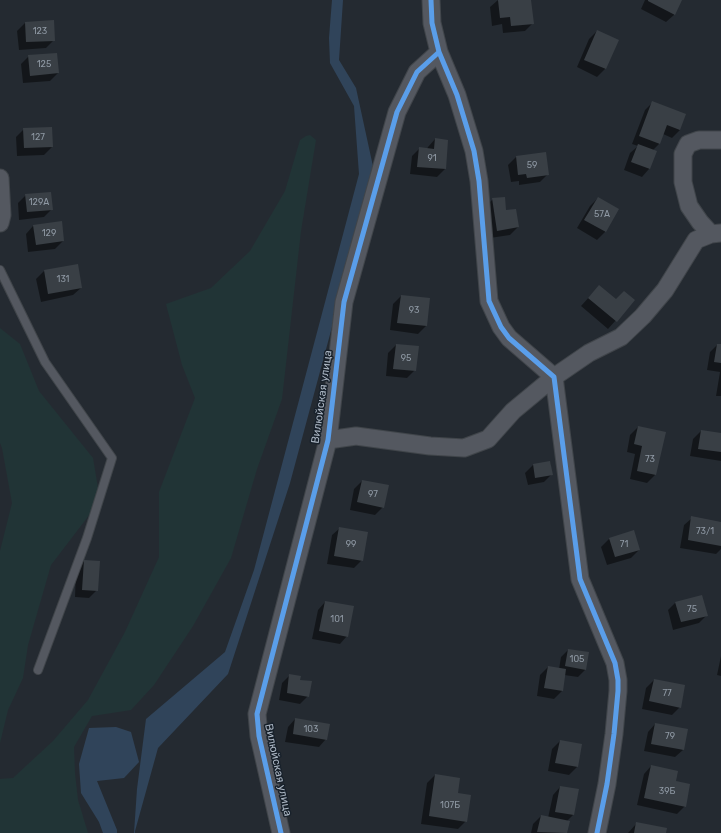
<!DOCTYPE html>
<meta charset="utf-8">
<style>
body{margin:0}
canvas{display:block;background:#242a31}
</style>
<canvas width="721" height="833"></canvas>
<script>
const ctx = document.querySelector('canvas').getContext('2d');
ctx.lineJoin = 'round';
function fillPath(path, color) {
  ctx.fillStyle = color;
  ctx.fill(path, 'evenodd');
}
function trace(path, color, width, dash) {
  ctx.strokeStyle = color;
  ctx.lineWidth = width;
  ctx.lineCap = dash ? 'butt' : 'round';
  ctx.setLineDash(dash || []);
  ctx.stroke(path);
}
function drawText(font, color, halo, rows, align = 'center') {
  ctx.font = font + ' Rubik,sans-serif';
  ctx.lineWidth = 3;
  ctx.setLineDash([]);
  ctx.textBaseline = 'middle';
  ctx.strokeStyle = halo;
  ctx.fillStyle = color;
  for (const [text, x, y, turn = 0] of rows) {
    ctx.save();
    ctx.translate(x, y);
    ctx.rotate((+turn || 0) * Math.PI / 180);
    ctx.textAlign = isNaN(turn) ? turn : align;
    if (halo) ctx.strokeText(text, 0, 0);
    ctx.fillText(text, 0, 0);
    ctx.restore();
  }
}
fillPath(new Path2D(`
 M310 135 316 140 301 231 282 399 257 469 231 558 193 626 154 685 131 710 92 716 74 747 75 774 78 800 88 833H0V779L13 778 53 741 88 700 125 632 159 557V492L195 398 182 365 166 304 211 288 250 251 285 191 300 140 306 136Z
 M0 328 20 344 39 391 93 458 98 488 90 514 51 565 28 645 23 678 8 710 0 743V551L12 503 2 448 0 443Z`), '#213436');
fillPath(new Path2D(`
 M332 0H343L339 60 356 88 374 171 290 483 228 674 158 748 135 831V833H134L137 789 146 719 225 652 254 570 359 174 354 106 330 63 329 38Z
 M116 727 131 732 139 762 124 778 97 781 117 830V833H103L99 822 81 793 79 764 89 728Z`), '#30445a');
fillPath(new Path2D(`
 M498 0H530L533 23 525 31 503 33 502 24 492 26 490 7Z
 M645 0H681L674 15 666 22 641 9Z
 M25 23 54 40 46 48 19 50 17 31Z
 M597 31 618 41 605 69 597 77 577 67 589 39Z
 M29 56 58 73 50 81 23 83 21 64Z
 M653 102 680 130 672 138 663 134 659 144 652 151 649 169 642 177 624 170 630 153 638 146 632 144 645 110Z
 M24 129 52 147 44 155 17 156 16 137Z
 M435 139 447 141 445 169 437 177 410 174 412 156 420 148 427 149 428 147Z
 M545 153 548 174 540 182 519 185V181L511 182 508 165 516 157Z
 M26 195 52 209 44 217 19 220 18 203Z
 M598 198 618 209 605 232 597 240 577 228 590 206Z
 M493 199 506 212 518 227 510 235 490 238 485 207Z
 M33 226 63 241 55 249 28 252 26 234Z
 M44 271 81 288 73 295 41 302 36 279Z
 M599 286 616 300H634L608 329 581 306Z
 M401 296 426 326 418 334 390 330 393 304Z
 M396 345 415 370 407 378 386 376 388 353Z
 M717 345H721V396H716L720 372 707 370 710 352Z
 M638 427 664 433 655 475 647 483 630 479 635 454 627 452 630 435Z
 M701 431 721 434V461L690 456 693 439Z
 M550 462 552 474 544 482 528 485 525 473 533 465Z
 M362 481 383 507 375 515 350 510 354 489Z
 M692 518 721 523V549L716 554 680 548 684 525Z
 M340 528 362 560 354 568 327 564 332 535Z
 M609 539 639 550 631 558 607 565 601 547Z
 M84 561 97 590 89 598 75 597 76 569Z
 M325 602 347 636 340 644 312 639 318 610Z
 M676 602 707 615 699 623 673 630 668 610Z
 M568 650 586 669 578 677 564 675 562 691 554 699 537 696 540 675 548 667 559 669 561 657Z
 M721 656V676L717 675Z
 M290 675 299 681 308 696 300 704 279 700 282 683Z
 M654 680 680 707 672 715 642 709 646 688Z
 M295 719 326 739 319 747 285 742 288 727Z
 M655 724 683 750 675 757 644 751 648 732Z
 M560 741 581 745 577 767 569 775 548 771 552 749Z
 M651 766 685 806 677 814 637 805 644 774Z
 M435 775 457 794 466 821 458 829 421 824 427 783Z
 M560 787 573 815 567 821 568 822 566 833H531L533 824 541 816 548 818 553 795Z
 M636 824 665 833H628Z`), '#0007');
fillPath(new Path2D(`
 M498 0H531L534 24 511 26 510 17 500 18Z
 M648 0H682L675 15 648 1Z
 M54 20 55 41 26 42 25 22Z
 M597 30 619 40 606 69 584 60Z
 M57 53 59 73 30 76 28 55Z
 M652 101 686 114 680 130 667 125 660 144 639 136Z
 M52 127 53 147 24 148 23 128Z
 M435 138 448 140 446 169 417 167 419 147 434 149Z
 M638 144 657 151 650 169 631 162Z
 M546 152 549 175 527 178 526 174 518 175 516 156Z
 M51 192 53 210 27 212 25 194Z
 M505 197 506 210 516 209 519 227 497 231 492 198Z
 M598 197 619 209 606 232 584 220Z
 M62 221 64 241 36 245 33 225Z
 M78 264 82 288 48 294 44 270Z
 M599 285 616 299 624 291 635 300 617 322 588 298Z
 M401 295 430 298 427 326 397 323Z
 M396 344 419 346 416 371 393 369Z
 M717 344H721V363L714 362Z
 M638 426 666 432 656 475 637 471 642 446 634 444Z
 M701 430 721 433V452L698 449Z
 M550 461 553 475 535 478 533 464Z
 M362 480 389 485 384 508 357 502Z
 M691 516 721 522V546L688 540Z
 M339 527 368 532 363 561 334 556Z
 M634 530 640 550 615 557 609 538Z
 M84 560 100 561 98 591 82 590Z
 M702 595 708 616 681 622 675 602Z
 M325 601 354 606 348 637 319 631Z
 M568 649 589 652 586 670 565 666Z
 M548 666 566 669 563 691 544 688Z
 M289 674 301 676 300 680 312 681 309 697 287 693Z
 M654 679 685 685 681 708 649 701Z
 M295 718 330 724 327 740 293 734Z
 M655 723 688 729 684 750 651 744Z
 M560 740 582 744 578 767 555 763Z
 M651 765 678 771 676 781 690 784 686 807 644 798Z
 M435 774 460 778 458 793 471 795 467 822 429 816Z
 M560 786 579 789 574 815 555 812Z
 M541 815 570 821 567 833 537 832Z
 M636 822 667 828 666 833H634Z`), '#393f45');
const service = new Path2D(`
 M0 270 45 362 112 458 87 538 38 670`);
const minor = new Path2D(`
 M439 52 457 95 474 151 479 181 489 301 501 327 509 338 554 377 580 579 615 663 618 680V691L614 734 607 784 597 833
 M0 178 2 215 0 223
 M711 234 700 222 689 206 683 182V154L688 144 699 140H721
 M328 440 356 436 430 446 464 448 488 439 513 411 554 377 589 353 621 337 643 316 665 290 696 240 711 234 721 233
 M281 833 259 736 257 714 328 440 344 302 397 112 417 72 439 52 432 23 431 0`);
trace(service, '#40454a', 10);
trace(minor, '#40454a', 19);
trace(service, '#545860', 8);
trace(minor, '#545860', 17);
trace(new Path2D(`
 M439 52 457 95 474 151 479 181 489 301 501 327 509 338 554 377 580 579 615 663 618 680V691L614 734 607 784 597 833
 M281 833 259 736 257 714 328 440 344 302 397 112 417 72 439 52 432 23 431 0`), '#5a9eea', 5);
drawText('9px', '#8f99a4', null, [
 ["123",40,31],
 ["125",44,64],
 ["127",38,137],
 ["91",432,158],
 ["59",532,165],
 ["129А",39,202],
 ["57А",602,214],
 ["129",49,233],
 ["131",63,279],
 ["93",414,310],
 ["95",406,358],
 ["73",650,459],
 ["97",373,494],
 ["73/1",705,531],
 ["99",351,544],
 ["71",624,544],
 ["75",692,609],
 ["101",337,619],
 ["105",577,659],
 ["77",667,693],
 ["103",311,729],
 ["79",670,736],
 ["39Б",667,791],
 ["107Б",450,805]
]);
drawText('11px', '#acb7c4', '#18212b', [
 ["Вилюйская улица",322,397,-82],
 ["Вилюйская улица",278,770,78]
]);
</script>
